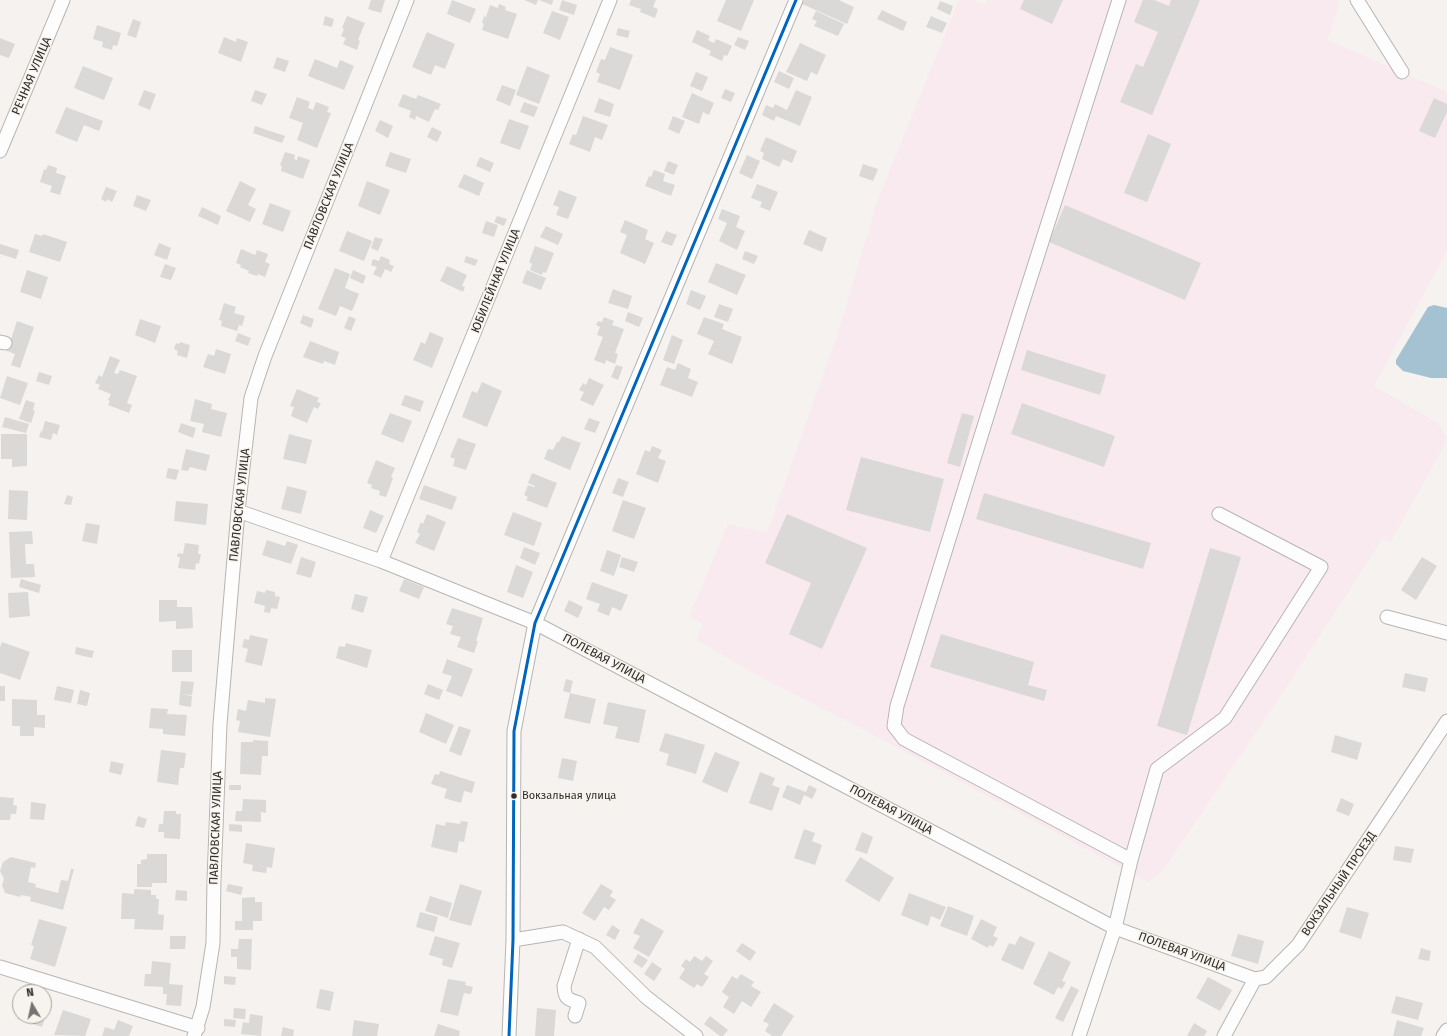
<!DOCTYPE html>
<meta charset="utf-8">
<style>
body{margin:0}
#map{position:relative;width:1447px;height:1036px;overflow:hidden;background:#f5f2ef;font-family:"Fira Sans",sans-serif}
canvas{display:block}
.north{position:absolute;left:12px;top:984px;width:40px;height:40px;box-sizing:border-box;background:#f7f3ed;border:1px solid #a7a4a0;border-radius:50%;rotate:351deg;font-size:11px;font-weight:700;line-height:16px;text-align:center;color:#302e2c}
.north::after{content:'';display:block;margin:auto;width:14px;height:18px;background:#757370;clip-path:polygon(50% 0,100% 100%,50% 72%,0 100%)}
</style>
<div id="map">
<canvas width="1447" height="1036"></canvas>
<div class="north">N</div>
</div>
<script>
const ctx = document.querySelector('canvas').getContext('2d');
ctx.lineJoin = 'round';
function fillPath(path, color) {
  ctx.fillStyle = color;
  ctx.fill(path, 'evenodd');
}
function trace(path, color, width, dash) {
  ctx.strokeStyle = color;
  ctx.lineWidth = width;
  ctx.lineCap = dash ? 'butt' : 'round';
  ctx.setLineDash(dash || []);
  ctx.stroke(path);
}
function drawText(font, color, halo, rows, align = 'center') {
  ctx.font = font + ' "Fira Sans",sans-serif';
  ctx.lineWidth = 3;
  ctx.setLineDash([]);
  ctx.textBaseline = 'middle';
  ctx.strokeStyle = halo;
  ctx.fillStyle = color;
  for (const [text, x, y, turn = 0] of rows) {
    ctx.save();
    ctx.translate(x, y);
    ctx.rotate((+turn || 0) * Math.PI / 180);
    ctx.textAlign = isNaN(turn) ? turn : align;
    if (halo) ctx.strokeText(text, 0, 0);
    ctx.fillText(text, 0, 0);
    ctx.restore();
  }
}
fillPath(new Path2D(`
 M959 0H973L985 5 988 0H1340L1328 40 1447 92V251L1374 386 1438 423 1446 436 1445 444 1390 543 1383 538 1291 680 1162 872 1148 882 872 734 757 675 697 640 703 624 689 617 728 524 767 533 838 333 877 202Z`), '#f8eaef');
fillPath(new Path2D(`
 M1434 305 1447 308V378H1431L1403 371 1396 364V360L1428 307Z`), '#a4c2d1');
fillPath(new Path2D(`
 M371 0H385L381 13 368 9Z
 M452 0 476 9 470 23 447 14Z
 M524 0H538L536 5Z
 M539 0H553L552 5Z
 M562 0 577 5 574 15 559 10Z
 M631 0H656L653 7 658 9 655 18 640 12 641 9 629 5Z
 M726 0H754L741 31 717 21Z
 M804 0H839L854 7 847 24 802 4Z
 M1024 0H1063L1052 24 1020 9Z
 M1143 0H1154L1169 6 1171 0H1200L1152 115 1120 102 1136 64 1143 67 1158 32 1134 22Z
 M940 1 953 6 950 15 937 9Z
 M499 4 506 7 505 10 517 14 508 39 482 30 484 24 482 23 484 16 486 17 490 5 498 8Z
 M882 10 907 22 903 31 877 19Z
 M552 11 569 17 560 40 543 33Z
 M816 11 844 24 838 36 814 26 817 21 812 19Z
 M325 16 334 19 332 27 323 25Z
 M347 16 365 23 358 40 360 41 357 50 343 44 346 38 341 36 344 29 342 28Z
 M931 16 947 23 942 33 926 27Z
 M133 19 141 22 136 38 127 35Z
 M97 25 121 33 117 46 113 45 112 50 102 47 103 42 93 39Z
 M618 28 630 31 628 38 616 35Z
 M697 30 710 36 708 40 714 43 716 39 732 46 727 56 724 55 722 61 709 55 711 51 692 42Z
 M427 32 455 44 445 69 435 65 431 75 412 67Z
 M224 37 236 42 237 38 248 42 241 62 218 53Z
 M738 37 749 41 745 50 734 45Z
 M0 38 15 44 9 58 0 55Z
 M800 43 826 55 817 75 811 72 807 81 786 72Z
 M610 47 633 55 620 90 597 82 600 74 596 72 601 59 605 60Z
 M277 57 289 61 285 72 273 68Z
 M315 59 337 68 340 60 354 66 344 90 308 76Z
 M83 66 113 78 104 100 74 88Z
 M527 66 550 75 539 104 516 95Z
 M779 71 794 78 789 89 774 82Z
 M696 72 708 77 702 91 690 86Z
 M502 85 516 90 510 106 496 100Z
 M725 89 735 93 731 102 721 98Z
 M144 90 156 94 150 110 138 105Z
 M255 90 267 94 262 105 251 101Z
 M796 90 812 97 800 126 776 116 774 121 762 115 766 105 773 108 775 104 787 110Z
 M692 93 714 103 709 115 703 112 699 124 682 117Z
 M403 94 416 99 418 95 441 104 438 110 435 109 429 122 416 116 415 120 409 117 411 111 398 106Z
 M297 97 310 102 308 108 313 110 316 102 329 107 327 112 331 113 317 148 297 140 303 123 289 118Z
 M599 98 614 104 610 117 594 112Z
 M1434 98 1447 104V112L1435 138 1419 131Z
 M524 102 538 107 534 117 520 112Z
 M66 107 103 121 99 131 84 125 77 142 55 133Z
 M583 116 608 125 602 140 595 137 590 152 569 144 573 134 576 135Z
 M673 116 685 121 679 134 668 129Z
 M509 119 529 126 520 150 500 143Z
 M380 120 393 126 388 138 375 131Z
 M255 126 285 136 282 143 253 133Z
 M432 127 442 132 437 142 427 137Z
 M1148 134 1171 144 1147 202 1124 193Z
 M766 137 797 151 792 163 783 159 779 167 762 159 764 153 760 151Z
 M285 152 295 155 294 159 297 160 298 156 310 160 303 179 281 171 282 166 280 165Z
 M390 152 411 159 406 173 385 166Z
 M747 155 760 161 752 179 739 173Z
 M480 157 494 163 490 172 476 166Z
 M668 161 678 165 674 175 664 171Z
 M863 164 878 169 873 181 859 176Z
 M48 165 57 168 56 173 66 176 60 195 50 192 52 186 40 182 44 169 46 170Z
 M654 170 665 174 663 181 675 185 671 196 645 186 649 176 651 177Z
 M464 174 484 183 479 196 458 187Z
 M240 181 256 189 248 205 256 209 250 222 226 211Z
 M367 181 390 190 380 215 358 206Z
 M757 184 778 192 770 211 760 207 762 202 751 198Z
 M106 187 117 191 112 202 107 199 106 202 101 199Z
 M559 190 577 197 568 219 556 215 559 207 553 205Z
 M137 195 151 200 146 211 133 206Z
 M270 203 291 211 283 232 262 224Z
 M1065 205 1201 263 1185 300 1049 242Z
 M202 207 221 216 218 225 198 216Z
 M722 209 740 216 736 227 745 231 737 250 719 241 727 223 718 219Z
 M497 216 507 219 504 226 494 222Z
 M625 220 648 230 645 239 654 243 645 264 620 253 627 235 620 232Z
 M486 221 498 225 494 237 482 233Z
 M546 226 563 234 558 245 540 237Z
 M809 230 827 238 822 252 803 244Z
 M347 231 372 241 364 261 339 251Z
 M666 231 677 235 672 246 661 242Z
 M35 234 42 236 43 234 67 242 60 262 29 252Z
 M375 237 383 239 378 251 371 248Z
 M159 243 171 248 167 260 154 255Z
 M0 244 19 250 16 259 0 254Z
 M535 246 554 253 546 273 543 272 542 275 530 270 532 264 529 262Z
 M241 249 255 255 257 250 268 254 265 262 270 264 265 277 258 274 257 276 248 273 249 271 240 267 241 265 236 263Z
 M745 251 758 256 754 264 742 259Z
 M381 256 390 260 389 264 394 266 391 272 385 269 381 278 373 274 377 267 371 265 373 259 379 261Z
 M466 256 478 260 475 266 464 262Z
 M716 263 746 275 737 295 708 282Z
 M165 264 176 268 171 280 160 277Z
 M447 266 467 275 462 286 465 287 463 292 440 281Z
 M335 268 350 274 345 288 359 294 352 311 340 306 336 316 318 309Z
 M27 270 48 277 41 299 20 292Z
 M353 270 366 276 363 284 350 278Z
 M527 270 546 278 541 290 522 283Z
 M613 289 632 296 628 309 608 303Z
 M691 290 706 296 700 310 686 304Z
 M224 303 236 307 234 313 245 316 242 326 239 325 237 331 221 326 222 321 219 320Z
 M719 304 733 309 728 322 714 317Z
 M628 312 643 318 639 327 625 321Z
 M303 315 314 319 311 328 300 323Z
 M349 316 356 319 351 331 344 328Z
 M604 317 614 321 612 325 624 329 615 353 618 354 615 364 606 360 605 364 594 360 603 337 597 335 600 327 596 325 598 321 602 322Z
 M704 317 724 324 722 329 742 337 732 364 708 354 714 341 697 334Z
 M140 319 161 326 155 343 135 335Z
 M17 321 34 327 20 368 11 365 15 354 7 351Z
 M430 332 444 338 432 368 413 360 421 342 425 344Z
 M238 333 251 338 248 346 235 341Z
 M672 335 683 340 674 364 663 360Z
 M310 341 339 352 335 365 324 361 323 364 303 357Z
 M180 342 190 345 187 358 177 355 178 351 174 349 176 343 179 344Z
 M216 349 231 354 225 374 203 367 208 354 214 356Z
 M1027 350 1106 375 1100 395 1021 370Z
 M110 356 120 360 114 373 118 374 120 370 137 376 127 403 132 405 129 413 108 405 110 401 108 400 111 394 98 389 100 385 95 383 99 375 102 377Z
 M678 363 691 369 688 378 698 382 692 397 660 385 667 367 675 370Z
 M616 365 623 367 618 380 611 377Z
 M39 372 52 376 49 385 36 381Z
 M7 376 28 383 20 405 0 398Z
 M589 378 604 385 593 406 580 400 584 392 579 390 583 383 586 385Z
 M482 382 502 391 487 427 462 417 472 391 477 393Z
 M297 389 319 398 317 402 321 403 318 409 314 407 307 423 291 416 294 407 290 406Z
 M405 395 424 401 420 412 401 405Z
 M195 399 212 404 211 409 227 413 221 437 202 432 204 424 190 421Z
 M26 400 35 403 33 410 35 411 31 423 19 419Z
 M1022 403 1115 436 1104 467 1011 434Z
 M390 413 412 421 403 443 381 434Z
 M962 413 974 416 960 467 947 463Z
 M5 417 29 424 26 433 2 427Z
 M589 418 600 422 595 433 584 429Z
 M45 421 60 425 57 435 53 433 51 440 39 437 41 431 42 432Z
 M181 423 196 428 193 438 178 432Z
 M1 434H27V466L12 467V459H1Z
 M289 434 312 440 306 464 283 459Z
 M562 436 581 443 570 470 544 459 548 449 553 450 557 442H559Z
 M458 438 476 444 466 470 453 466 455 459 450 457Z
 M652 446 662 450 658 458 666 461 658 483 636 474 645 450 650 452Z
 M186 449 210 455 206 471 190 467 188 471 181 470Z
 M861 457 944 479 930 532 846 510Z
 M376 460 395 468 391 477 393 478 386 497 379 495 380 491 371 488 372 485 367 483Z
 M168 468 179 470 176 480 166 478Z
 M532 473 557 483 547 508 526 500 528 497 524 495 528 485 534 487 535 486 528 483Z
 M618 478 629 482 623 497 612 493Z
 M424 485 457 497 452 510 419 499Z
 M287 486 307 491 301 514 281 509Z
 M9 490 28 491 27 520 8 519Z
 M984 493 1151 543 1143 569 976 519Z
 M67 495 73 497 71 505 64 504Z
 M623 500 646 508 634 539 612 531Z
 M176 501 208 504 206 525 174 521Z
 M370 510 384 516 376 533 363 528Z
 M513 512 542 523 534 546 504 535Z
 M427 514 446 522 434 551 415 543 420 534 417 532 421 522 423 524Z
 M787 514 867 548 822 649 789 634 811 583 765 563Z
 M86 523 100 525 97 544 82 541Z
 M32 531 33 544H25L26 564H34L35 577 11 578 9 532Z
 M267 540 285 546 287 541 298 545 291 564 262 555Z
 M185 543 199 545 198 554H201L199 564 196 563 195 570 178 568 180 557H177L178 553 183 554Z
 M524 547 540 553 535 565 520 558Z
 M1210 548 1241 557 1187 735 1157 726Z
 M607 550 621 555 614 576 600 571Z
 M301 557 316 562 311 578 296 574Z
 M622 557 638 562 634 572 619 567Z
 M1422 557 1437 566 1416 600 1401 590Z
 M516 565 533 572 523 598 507 592Z
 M21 579 41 585 39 593 19 587Z
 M404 579 424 587 419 599 399 591Z
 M592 582 628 595 621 611 612 607 609 616 597 611 600 604 586 599Z
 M266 590 275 592V596L280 597 277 609 271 608 270 613 264 612 265 606 254 603 257 591 265 593Z
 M28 592 30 616 9 618 8 593Z
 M355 594 368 597 363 613 351 609Z
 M159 600H177V607H192L193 628 176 629V621L159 622Z
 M569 600 583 607 578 618 564 611Z
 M452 608 483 618 476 641H478L474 653 457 647 461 637 450 634 453 626 446 624Z
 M941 634 1034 662 1028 685 1047 690 1044 701 930 667Z
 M250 635 268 639 262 666 245 662 248 649 242 647 244 639 249 640Z
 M2 642 30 652 20 680 0 673V647Z
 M346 643 372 650 367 668 336 658 339 646 345 647Z
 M76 647 94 651 92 658 75 654Z
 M172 650H192V672H172Z
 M447 659 473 669 462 697 446 691 452 676 442 673Z
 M1405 673 1428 678 1425 692 1402 687Z
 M566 679 573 681 570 693 596 699 590 724 564 718 570 693 563 691Z
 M181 681 194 682 192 695 180 694Z
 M428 684 443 690 439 700 424 694Z
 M0 686H5V701H0Z
 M57 686 74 690 71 703 54 700Z
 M80 690 90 693 87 706 77 704Z
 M180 694 192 696 191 707 179 705Z
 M265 698 276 699 270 737 238 732 240 721 236 720 238 709 246 711 248 700 265 703Z
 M12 699 37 700V715H45V728L34 727V736H20V726H12Z
 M608 702 646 710 639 743 615 738 618 727 603 724Z
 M151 708 168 709 167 714 187 715 185 736 163 734V729L149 728Z
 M426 713 454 725 446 744 419 732Z
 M459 726 471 730 461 756 449 751Z
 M665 733 705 745 696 774 666 765 669 754 659 751Z
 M1335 735 1362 743 1357 760 1331 752Z
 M253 740 268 741V756H262L261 775 240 774 241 742H253Z
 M161 750 186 753 184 768H180L178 785 157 782Z
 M715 752 740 762 727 793 702 782Z
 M562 758 577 761 573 781 558 778Z
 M111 761 124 764 121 775 109 772Z
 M440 771 475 782 472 793 464 791 461 803 444 798 447 789 431 784 435 774 439 775Z
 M760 772 775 778 772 785 780 788 772 811 749 803Z
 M229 785H241V790H229Z
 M787 785 806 792 809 785 817 789 812 799 804 795 800 805 782 797Z
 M0 797 14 798 13 805 17 806 16 814H11L10 820H0Z
 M1341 798 1354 804 1349 816 1336 811Z
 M243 799 266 800V813L261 812V822L235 821 236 811H242Z
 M31 802 46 804 44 820 30 819Z
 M164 811H176V814H181L180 839 164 838V832H158L159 824H163Z
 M138 816 147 819 144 828 135 826Z
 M461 821 468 822 464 842 459 841 457 853 431 847 436 824 445 826 446 822 460 824Z
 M229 824 242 825V832L229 831Z
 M804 829 815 833 812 841 822 845 815 865 794 858Z
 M862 832 873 837 867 854 855 850Z
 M246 843 275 848 272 868 267 867 266 873 252 871 253 865 243 863Z
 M1395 846 1414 849 1411 863 1393 860Z
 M147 854H167V883H152V887H137V864H141V860L147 859Z
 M11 857 36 863 35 868 31 867 28 882 36 884 35 887 58 893 61 880 68 881 71 869H74L63 910 30 901 31 897 21 895 20 897 5 893 2 885 4 879 0 871 3 862Z
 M860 857 894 878 879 902 845 881Z
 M228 884 243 887 241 895 226 891Z
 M460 884 482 891 471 926 449 920Z
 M601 884 613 891 610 896 616 900 609 910 604 907 595 921 582 913Z
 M134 889 151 890V895H156V899H159L158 914 164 915 163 930 134 929 135 919H121L122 893 134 894Z
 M176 890 187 891V901L175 900Z
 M909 893 946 907 940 920 931 916 928 926 901 915Z
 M430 896 452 903 448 918 425 911Z
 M255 897V902H262V921H253V930H235V921H242V898Z
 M948 906 974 916 967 936 940 926Z
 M1347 907 1369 913 1361 939 1339 932Z
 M420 912 438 917 434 932 416 927Z
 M641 918 664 931 649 957 633 948 640 936 633 933Z
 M39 919 67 927 55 967 30 959 34 946 31 945Z
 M981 919 997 927 993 936 998 938 993 947 989 945 988 948 971 939Z
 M612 925 620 930 615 940 606 935Z
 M1238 934 1264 941 1258 964 1231 956Z
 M170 936H186L185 949H170Z
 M435 936 460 943 452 968 442 965 443 959 429 955Z
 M1020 936 1035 943 1023 970 1001 960 1009 943 1015 945Z
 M239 939H252L251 970 237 969V957H231V949H238Z
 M742 943 756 952 750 961 736 951Z
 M1421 948 1431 951 1429 961 1418 959Z
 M1049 951 1071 962 1062 981 1066 982 1062 989 1058 987 1054 995 1033 984Z
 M638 954 648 960 642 968 633 962Z
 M694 956 702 961 706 956 713 961 704 974 709 977 702 987 697 984 694 988 679 978 685 969 681 966 686 959 690 962Z
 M152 961 171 963 169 984 183 985 181 1006 166 1005 167 994H163V987L144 986 145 974H151Z
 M652 962 662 969 654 981 644 974Z
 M741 974 754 982 751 986 761 992 751 1007 742 1001 734 1014 723 1007 729 997 722 992 732 976 737 979Z
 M224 976 236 977 235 985 224 984Z
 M1208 977 1232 990 1220 1011 1196 998Z
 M448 979 466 982 465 985 473 987 471 994 464 993 458 1016 440 1012Z
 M1071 986 1079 990 1063 1022 1055 1018Z
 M320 989 334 992 330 1011 316 1008Z
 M1396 996 1423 1003 1418 1020 1391 1013Z
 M44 1002 50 1004 42 1027 17 1019 20 1012V1016H44Z
 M774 1003 794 1016 781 1036H772L765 1031 769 1024 763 1021Z
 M234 1008 246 1009 245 1019 233 1018Z
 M537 1008 556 1010 554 1036H535Z
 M63 1010 91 1019 85 1036 54 1035Z
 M250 1014 263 1016 261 1036 241 1034 243 1022 249 1023Z
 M710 1016 728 1030 723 1036H720L704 1024Z
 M224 1019 236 1020 235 1027 224 1026Z
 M118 1020 133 1026 129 1036H102L105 1027 114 1030Z
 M354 1020 379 1024 377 1036H352Z
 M1397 1020 1424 1028 1421 1036H1393Z
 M1194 1023 1207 1031 1204 1036H1187Z
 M438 1024 460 1031 459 1036H434Z
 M283 1027 294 1030 293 1036H281Z`), '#dbd9d7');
const minor = new Path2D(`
 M1357 0 1402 72
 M0 151 63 0
 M0 342 5 343
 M238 511 381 561 535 623 1115 928 1255 979
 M381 561 610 0
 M1387 617 1447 633
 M1131 860 1157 769 1225 718 1321 567 1219 514
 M513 940 563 932 595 947 646 997 696 1036
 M0 967 198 1028
 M575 1016 579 1003C567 999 565 999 564 986L579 939
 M194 1036 203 1007 213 943 214 880 220 724 238 511 251 398 265 356 407 0
 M509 1036 513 940 514 731 535 623 796 0
 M1079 1036 1115 928 1131 860 904 739 894 726 897 706 1019 314 1119 0
 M1224 1036 1255 979 1266 977 1298 945 1447 721
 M1443 1036 1447 1030`);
trace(minor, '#b7b5b2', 15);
trace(minor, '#fefdfd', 13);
trace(new Path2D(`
 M509 1036 513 940 514 731 535 623 796 0`), '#0065bd', 3);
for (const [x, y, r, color] of [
 [514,796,3.5,"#302e2c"]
]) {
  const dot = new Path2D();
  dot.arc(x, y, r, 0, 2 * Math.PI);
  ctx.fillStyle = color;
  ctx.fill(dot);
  trace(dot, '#f7f3ed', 1.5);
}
drawText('11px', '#302e2c', '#f7f3ed', [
 ["Вокзальная улица",522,796]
], 'left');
drawText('12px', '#302e2c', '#f7f3ed', [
 ["РЕЧНАЯ УЛИЦА",32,76,-67],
 ["ПАВЛОВСКАЯ УЛИЦА",329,196,-68],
 ["ЮБИЛЕЙНАЯ УЛИЦА",496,281,-68],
 ["ПАВЛОВСКАЯ УЛИЦА",240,505,-84],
 ["ПОЛЕВАЯ УЛИЦА",604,659,28],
 ["ПОЛЕВАЯ УЛИЦА",891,810,28],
 ["ПАВЛОВСКАЯ УЛИЦА",216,828,-88],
 ["ВОКЗАЛЬНЫЙ ПРОЕЗД",1339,884,-56],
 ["ПОЛЕВАЯ УЛИЦА",1182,952,20]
]);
</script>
